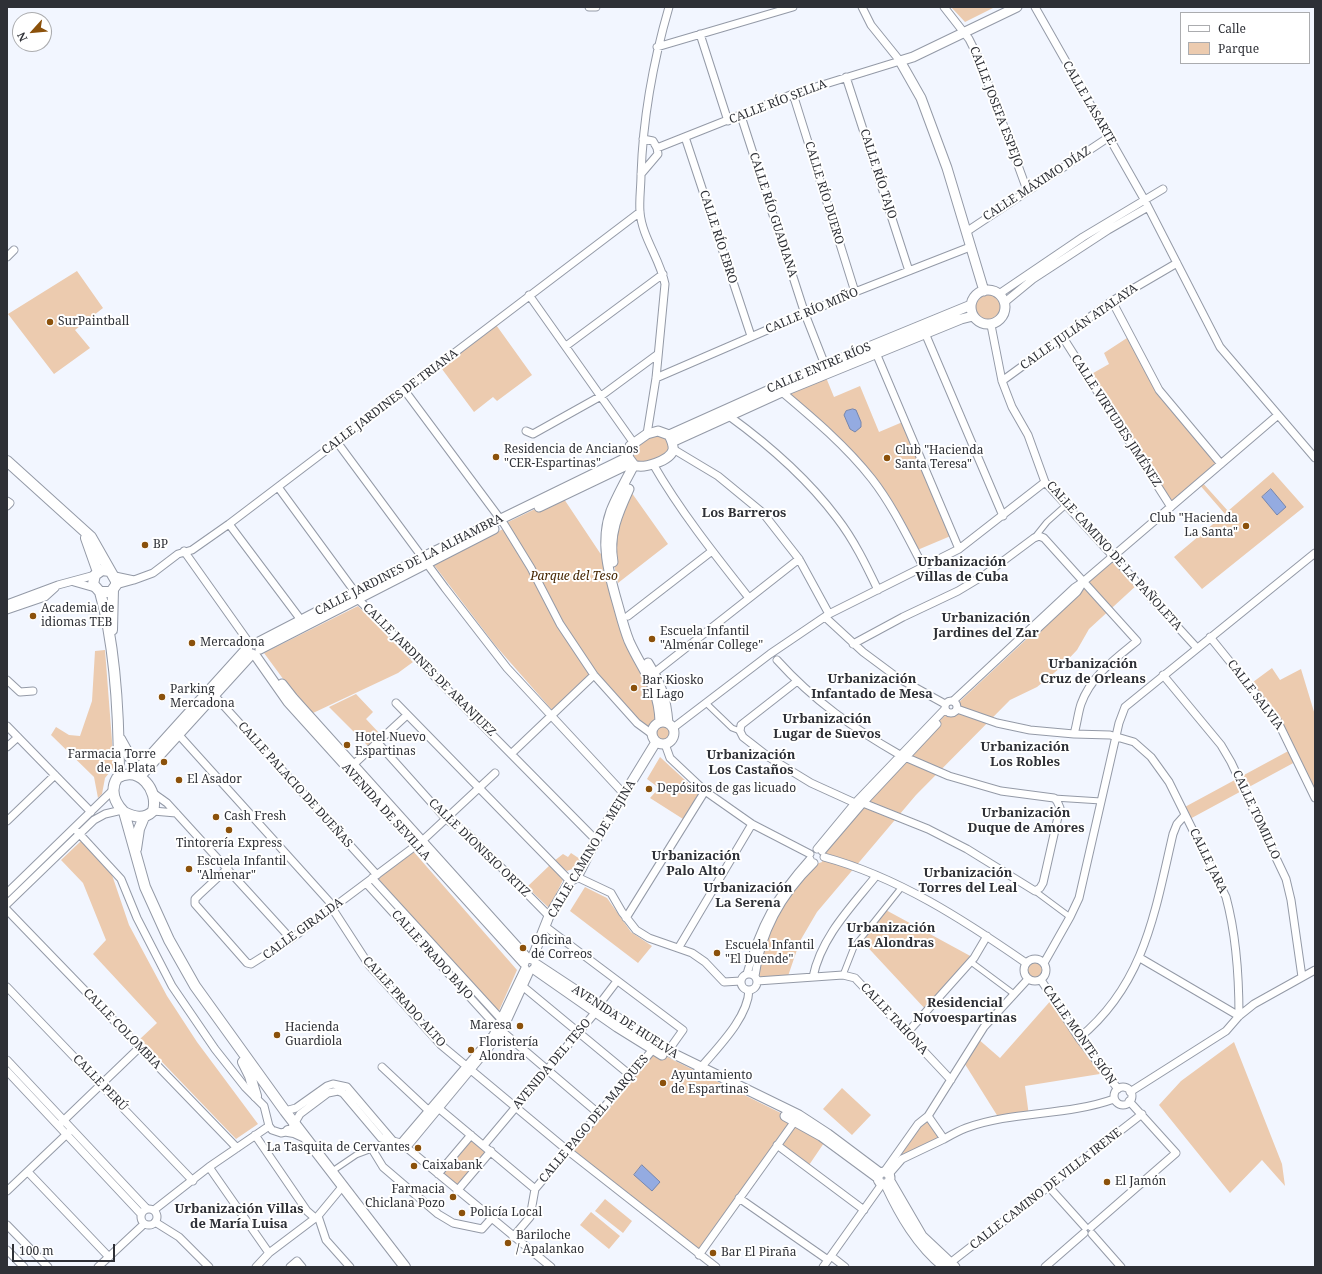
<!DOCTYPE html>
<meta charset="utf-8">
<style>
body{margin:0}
#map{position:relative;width:1322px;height:1274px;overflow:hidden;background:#f2f6ff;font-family:"Noto Serif",serif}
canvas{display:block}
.frame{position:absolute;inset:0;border:8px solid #2e3036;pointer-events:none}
.legend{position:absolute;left:1180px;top:12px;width:130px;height:52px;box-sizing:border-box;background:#fff;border:1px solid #abacaf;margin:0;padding:5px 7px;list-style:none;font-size:12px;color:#2e3036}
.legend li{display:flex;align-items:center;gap:8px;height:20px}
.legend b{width:20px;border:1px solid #abacaf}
.north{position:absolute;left:12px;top:12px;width:40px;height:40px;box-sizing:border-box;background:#fff;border:1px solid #abacaf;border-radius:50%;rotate:243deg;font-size:11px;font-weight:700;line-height:16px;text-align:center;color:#2e3036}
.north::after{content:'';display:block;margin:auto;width:14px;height:18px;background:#8b510b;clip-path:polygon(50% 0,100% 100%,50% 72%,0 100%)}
.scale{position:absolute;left:12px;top:1244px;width:103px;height:18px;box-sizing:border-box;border:2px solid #2e3036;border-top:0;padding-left:5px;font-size:12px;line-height:14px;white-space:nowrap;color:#2e3036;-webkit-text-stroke:3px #fff;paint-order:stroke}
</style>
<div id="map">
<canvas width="1322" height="1274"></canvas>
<div class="frame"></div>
<ul class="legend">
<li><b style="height:5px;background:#fff"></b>Calle</li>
<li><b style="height:11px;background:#eccbaf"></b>Parque</li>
</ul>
<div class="north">N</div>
<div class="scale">100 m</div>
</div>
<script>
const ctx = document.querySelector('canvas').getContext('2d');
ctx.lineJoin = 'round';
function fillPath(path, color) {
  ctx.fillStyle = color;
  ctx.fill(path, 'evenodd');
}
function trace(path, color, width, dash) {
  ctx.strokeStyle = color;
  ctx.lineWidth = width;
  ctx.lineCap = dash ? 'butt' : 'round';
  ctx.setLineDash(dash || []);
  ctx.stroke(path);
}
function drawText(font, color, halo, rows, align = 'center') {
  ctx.font = font + ' "Noto Serif",serif';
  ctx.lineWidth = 4;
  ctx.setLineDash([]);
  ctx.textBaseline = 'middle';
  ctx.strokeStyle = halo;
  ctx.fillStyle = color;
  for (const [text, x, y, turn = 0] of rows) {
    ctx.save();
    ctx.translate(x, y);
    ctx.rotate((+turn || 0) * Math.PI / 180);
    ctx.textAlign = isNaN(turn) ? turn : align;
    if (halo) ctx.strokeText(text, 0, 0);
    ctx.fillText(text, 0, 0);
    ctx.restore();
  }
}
fillPath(new Path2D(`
 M951 7H995L965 22Z
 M77 271 103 308 75 330 90 348 54 374 8 314Z
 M974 307a14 14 0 1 1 28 0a14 14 0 1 1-28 0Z
 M494 322 532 375 497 401 493 397 474 412 439 365Z
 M1130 336 1159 390 1221 464 1201 481 1228 511 1273 472 1304 507 1202 589 1174 557 1225 514 1198 483 1171 507 1088 376 1109 364 1104 353Z
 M825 375 834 397 860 386 879 432 905 421 953 535 915 551 872 480 782 392Z
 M652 432 672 442 666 457 634 465 630 446Z
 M629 489 668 544 618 583 612 556V538Z
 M562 496 600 553 606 558 629 640 655 688 657 724 654 727 652 734 594 675 504 524Z
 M503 529 590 674 552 710 495 645 434 565Z
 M1112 556 1138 584 1089 629 1077 650 1060 668 1037 687 1010 700 916 795 817 912 800 941 787 979 757 981 760 949 792 887 816 864 822 862 824 853 905 757 948 712 955 711 957 704 1077 592Z
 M358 606 413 662 398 673 313 713 295 695 264 653Z
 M105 650 114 767 105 778 102 794 98 798 94 777 51 735 56 727 69 735 80 736 92 701 95 651Z
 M1272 668 1280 680 1301 669 1315 715V798L1297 761 1188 820 1183 808 1292 749 1277 720 1249 685Z
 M356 694 373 712 366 719 381 735 368 746 329 707Z
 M654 733a9 9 0 1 1 18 0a9 9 0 1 1-18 0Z
 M660 757 699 793 683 819 650 798 659 788 647 779Z
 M81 841 111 872 129 925 167 996 197 1042 258 1124 236 1139 140 1039 157 1023 93 954 106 940 83 883 61 860Z
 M413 851 517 970 498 1013 376 879Z
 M571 853 580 859 572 869 567 871 554 861 563 854 568 857Z
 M550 865 563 880 549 908 527 887Z
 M585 887 607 898 631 932 652 946 638 963 570 911Z
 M884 909 974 958 927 1011 860 939Z
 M1026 971a9 9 0 1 1 18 0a9 9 0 1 1-18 0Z
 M1053 998 1106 1073 1025 1086 1029 1116 1000 1120 963 1061 977 1038 1000 1058Z
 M1234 1042 1282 1164 1285 1186 1262 1160 1230 1193 1159 1105 1181 1081Z
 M653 1050 795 1120 826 1140 807 1168 777 1145 699 1255 567 1150Z
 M842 1088 871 1115 852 1135 823 1109Z
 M928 1116 944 1139 902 1159 889 1174 908 1137Z
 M471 1135 491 1151 457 1191 438 1175Z
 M605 1199 632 1221 623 1233 595 1211Z
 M591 1212 620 1236 609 1249 580 1225Z`), '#eccbaf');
const water = new Path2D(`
 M853 409 856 410 861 422V427L855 432 850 429 844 415 846 411Z
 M1271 489 1286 507 1277 515 1262 497Z
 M642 1165 660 1182 652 1191 634 1175Z`);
fillPath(water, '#94abe1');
trace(water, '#7586ae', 1);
const pedestrian = new Path2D(`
 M1035 537 1047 522 1066 505
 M706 703 732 728 740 731
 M1054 798 1101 801
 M1035 891 1070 917
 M971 962 1014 994
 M843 975 854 947 901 888
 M331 1172 356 1155 372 1149`);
const minor = new Path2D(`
 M589 7H596
 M944 7 969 39 980 61 1027 190
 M1035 7 1144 199 1220 347 1315 458
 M700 34 728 121
 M657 47 793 7
 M846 77 909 271
 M793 94 855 292
 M741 116 805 314 825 365
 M685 137 751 336
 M657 148 793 94 900 61 871 25 862 7
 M641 174 658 154 657 148 653 141 643 139
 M966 232 1109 137
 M7 257 14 250
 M999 294 1083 237 1163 189
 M529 295 633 442
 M1112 301 1159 390 1221 464
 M1005 302 1033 279 1108 230 1148 207
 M991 325 1002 381 1012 407 1028 435 1045 482 1197 648
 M925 333 1003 516
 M1062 336 1171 507
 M566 346 663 274
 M876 353 959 549
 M656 378 855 292 970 247
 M1002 381 1112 301 1177 263
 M405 391 504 524 531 568 560 624 594 675 637 723 652 734
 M782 392C814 419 846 446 872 479 893 506 908 538 924 568
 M729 416C769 445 807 478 837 518 854 540 866 565 878 590
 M526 431 533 434 601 396 658 354
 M647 434 656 378 665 284C660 259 642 237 640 212 639 200 641 187 641 175 643 117 653 62 669 7
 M337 442 445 588 507 668 625 795
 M673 449 718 476 763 513 799 559 829 614
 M653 464C680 511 715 555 749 598
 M278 487 355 592 358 599 596 840
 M7 501 10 503 7 506
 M229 524 304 624
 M184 551 250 644
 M115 576 134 580 116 585
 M134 580 153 573 178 554 192 550 229 524 640 212
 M74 582 95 588
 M7 604 58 585 95 575
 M7 610 45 597 55 588
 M628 616 712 551
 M825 617 863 652 898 678 945 704
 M1033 633 1077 592 1082 584
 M1210 637 1277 720 1315 798
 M853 644 903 617 958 591 983 576 1034 538 1039 536 1044 538 1137 641C1115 659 1091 676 1081 704 1078 713 1077 724 1074 734
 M777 660C814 701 853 728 900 755
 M654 673 799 559
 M1163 675 1221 745 1231 762 1277 860 1286 879 1291 900 1302 977
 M7 680 20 692 33 691
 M796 682 741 725 740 731 743 737 770 758 811 783 855 803
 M214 695 377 875
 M945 707a6 6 0 1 1 12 0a6 6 0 1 1-12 0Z
 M953 701 1074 588 1083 582 1278 415
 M396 703 570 881
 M957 709 997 723 1030 730 1074 734 1110 735 1134 742 1151 757 1169 782 1226 897C1236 934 1239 978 1239 1016
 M7 726 91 812
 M673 728 770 654 829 614 959 549 1045 482
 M178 734 334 907
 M378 743 447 820 467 833 489 855 549 916
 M665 744 670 758 705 791 752 824 810 854
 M7 747 18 737
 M511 754 594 675
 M353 765 407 715
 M153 793 167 803 291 939
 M863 803 928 829 967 849 1035 891 1040 888 1043 883 1060 808 1057 801 1054 798 1001 791 949 776 905 757
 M153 811 176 813
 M7 821 55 775
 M74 828 121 879 137 918 172 986 215 1049 245 1087 264 1106 269 1126 272 1130 281 1133 290 1131 300 1114 328 1093 338 1091 343 1093 381 1138 401 1143 551 1267
 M817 849 855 803 945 709
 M822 851 863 803 937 724
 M824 857C898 877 964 920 1026 963
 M228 868 199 895 195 899V904L247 963 251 964 291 939 422 841 495 773
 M577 877 611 893 622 912 636 930 649 938 692 953 705 962 724 982 741 981
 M372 878 501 1019
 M366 883 497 1027 598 1113
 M7 893 113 790
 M7 904 94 820 105 814 122 810
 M332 908 369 965 441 1045 567 1150 716 1267
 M7 910 237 1148
 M626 918 705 791
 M546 927 683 1030 668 1051
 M679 947 752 824
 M1140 958 1239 1016
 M1024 970a11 11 0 1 1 22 0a11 11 0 1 1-22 0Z
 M1044 963 1070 917 1079 898 1119 723 1125 707 1315 553
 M741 982a8 8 0 1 1 16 0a8 8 0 1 1-16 0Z
 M747 974C760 925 776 897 810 859
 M755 976C761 932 782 894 814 863
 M813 977C821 937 852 906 876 876
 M1041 980 1079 1038 1118 1089
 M757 981 843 975 855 978 951 1080
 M520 984 630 1075
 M7 987 193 1181
 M907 1033 974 958 987 936
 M1079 1038C1145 984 1155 911 1173 834L1177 824 1185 815
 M7 1060 147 1209
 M382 1067 429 1111
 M7 1071 141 1214
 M697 1072C715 1050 748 1019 749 990
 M1114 1096a9 9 0 1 1 18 0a9 9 0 1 1-18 0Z
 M1130 1092 1226 1031 1239 1016 1254 1004 1315 970
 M436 1106 535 1189
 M285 1111 296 1108 327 1086 333 1084 347 1087 393 1141
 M928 1116 984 1027 1028 979
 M61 1123 140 1047
 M255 1135 307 1211 315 1218
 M944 1139C951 1135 958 1131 966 1128 1012 1111 1067 1116 1114 1099
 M391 1142 372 1149 383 1167 438 1214 453 1223 482 1229 491 1219
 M401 1143 493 1035 525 968
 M484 1145 594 1014 598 1006 617 981
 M777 1145 864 1210
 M406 1148 502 1032 530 971
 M209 1167 269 1253
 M28 1172 109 1257
 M884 1172 918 1124 928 1116 944 1139 902 1159 889 1174
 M438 1174 471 1135
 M1049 1187 1085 1227
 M7 1191 69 1132
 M457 1191 491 1151
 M739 1198 828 1260
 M141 1217a8 8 0 1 1 16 0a8 8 0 1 1-16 0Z
 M154 1210 209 1167 269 1126
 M318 1216 326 1240 350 1267
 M155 1222 179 1237 209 1267
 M7 1225 48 1267
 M1091 1227 1176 1153 1129 1101
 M1092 1234 1121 1267
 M513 1237 530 1217 535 1189 655 1047
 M7 1250 24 1267
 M699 1255 797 1118
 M831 1256 845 1267
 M950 1263 1142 1114
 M98 1267 144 1224
 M256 1267 269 1253 318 1216 342 1187
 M290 1267 297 1261 302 1267
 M823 1267 882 1184
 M1045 1267 1084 1233`);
const tertiary = new Path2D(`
 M971 307a17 17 0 1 1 34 0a17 17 0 1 1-34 0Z
 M984 291 947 168 921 98 900 61 913 57 1017 7
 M658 431 669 435C671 439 674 445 673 450 670 461 643 469 634 465L628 457 630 446 647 434Z
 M669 435 825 365 971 305
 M672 442 782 392 961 319 973 316
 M634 465C626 480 617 496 611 511 599 544 610 577 619 609 622 620 625 631 629 641 643 672 659 686 660 722
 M539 507 631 463
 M613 562C608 535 618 513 629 489
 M257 643 423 557 628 457
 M260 649 494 529
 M255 655 288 702 524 963
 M648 663C661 684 666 698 668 723
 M282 684 293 698 528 959
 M652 733a11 11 0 1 1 22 0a11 11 0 1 1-22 0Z
 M137 770 248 647
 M140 777 252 654
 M532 959 549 916 570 881 577 877 596 840 656 742
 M536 964 668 1051 799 1115 828 1134 880 1173
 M534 969 617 1027 662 1055
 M785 1116 821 1136 878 1178
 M878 1178a6 6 0 1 1 12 0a6 6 0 1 1-12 0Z
 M890 1181 922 1236 955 1267
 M886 1185C900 1215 917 1245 944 1267`);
const secondary = new Path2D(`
 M7 461 91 537 116 581V585L111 592H100L93 584 95 575 102 570 110 571
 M86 538 98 572
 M100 592C116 648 119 718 119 776
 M112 630 113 589
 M120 739 135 766 138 775
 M124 812C134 817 144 820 153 811 159 790 139 765 117 778 110 790 114 802 124 812L145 887 169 940 195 986 285 1111 405 1267
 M136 849 139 829 144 817
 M243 1062 250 1076 256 1096
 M288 1131 294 1132 305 1137`);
trace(pedestrian, '#949aa7', 7);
trace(minor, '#949aa7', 9);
trace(tertiary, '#949aa7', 11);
trace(secondary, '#949aa7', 12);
trace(pedestrian, '#fff', 5);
trace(minor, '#fff', 7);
trace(tertiary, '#fff', 9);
trace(secondary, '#fff', 10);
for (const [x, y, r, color] of [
 [50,322,4,"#8b510b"],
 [496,457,4,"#8b510b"],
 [887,458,4,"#8b510b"],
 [1246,526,4,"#8b510b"],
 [145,545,4,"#8b510b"],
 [33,616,4,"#8b510b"],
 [652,639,4,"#8b510b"],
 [192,643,4,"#8b510b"],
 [634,688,4,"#8b510b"],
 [162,697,4,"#8b510b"],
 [347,745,4,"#8b510b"],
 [164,762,4,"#8b510b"],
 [179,780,4,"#8b510b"],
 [649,789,4,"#8b510b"],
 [216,817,4,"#8b510b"],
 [229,830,4,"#8b510b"],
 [189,869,4,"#8b510b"],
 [523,948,4,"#8b510b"],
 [717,953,4,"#8b510b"],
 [520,1026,4,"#8b510b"],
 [277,1035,4,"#8b510b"],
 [471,1050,4,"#8b510b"],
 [663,1083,4,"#8b510b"],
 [418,1148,4,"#8b510b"],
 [414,1166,4,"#8b510b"],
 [1107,1182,4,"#8b510b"],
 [453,1197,4,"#8b510b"],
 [462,1213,4,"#8b510b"],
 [508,1243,4,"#8b510b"],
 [713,1253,4,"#8b510b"]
]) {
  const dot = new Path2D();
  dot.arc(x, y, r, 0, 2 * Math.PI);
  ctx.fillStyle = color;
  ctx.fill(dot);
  trace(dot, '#fff', 1.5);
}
drawText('12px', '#2e3036', '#fff', [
 ["CALLE RÍO SELLA",778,102,-21],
 ["CALLE LASARTE",1089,103,60],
 ["CALLE JOSEFA ESPEJO",996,107,69],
 ["CALLE RÍO TAJO",878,174,72],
 ["CALLE MÁXIMO DÍAZ",1037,184,-33],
 ["CALLE RÍO DUERO",824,193,73],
 ["CALLE RÍO GUADIANA",773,215,72],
 ["CALLE RÍO EBRO",718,237,72],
 ["CALLE RÍO MIÑO",812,311,-23],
 ["CALLE JULIÁN ATALAYA",1079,327,-35],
 ["CALLE ENTRE RÍOS",819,368,-23],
 ["CALLE JARDINES DE TRIANA",390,402,-37],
 ["CALLE VIRTUDES JIMÉNEZ",1116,421,57],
 ["CALLE CAMINO DE LA PAÑOLETA",1114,556,48],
 ["CALLE JARDINES DE LA ALHAMBRA",409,565,-27],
 ["CALLE JARDINES DE ARANJUEZ",429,670,45],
 ["CALLE SALVIA",1255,695,53],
 ["CALLE PALACIO DE DUEÑAS",295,785,48],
 ["AVENIDA DE SEVILLA",386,812,48],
 ["CALLE TOMILLO",1256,815,65],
 ["CALLE DIONISIO ORTIZ",479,848,44],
 ["CALLE CAMINO DE MEJINA",592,849,-59],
 ["CALLE JARA",1208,861,64],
 ["CALLE GIRALDA",303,929,-36],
 ["CALLE PRADO BAJO",432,955,48],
 ["CALLE PRADO ALTO",404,1002,48],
 ["CALLE TAHONA",894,1019,47],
 ["AVENIDA DE HUELVA",625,1022,33],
 ["CALLE COLOMBIA",122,1029,46],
 ["CALLE MONTE SIÓN",1079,1035,55],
 ["AVENIDA DEL TESO",552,1064,-50],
 ["CALLE PERÚ",100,1083,46],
 ["CALLE PAGO DEL MARQUES",594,1119,-50],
 ["CALLE CAMINO DE VILLA IRENE",1046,1189,-38]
]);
drawText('12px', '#2e3036', '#fff', [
 ["SurPaintball",58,322],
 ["Residencia de Ancianos",504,450],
 ["\"CER-Espartinas\"",504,464],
 ["Club \"Hacienda",895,451],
 ["Santa Teresa\"",895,465],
 ["Club \"Hacienda",1238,519,"right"],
 ["La Santa\"",1238,533,"right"],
 ["BP",153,545],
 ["Academia de",41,609],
 ["idiomas TEB",41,623],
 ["Escuela Infantil",660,632],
 ["\"Almenar College\"",660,646],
 ["Mercadona",200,643],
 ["Bar Kiosko",642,681],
 ["El Lago",642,695],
 ["Parking",170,690],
 ["Mercadona",170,704],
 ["Hotel Nuevo",355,738],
 ["Espartinas",355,752],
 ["Farmacia Torre",156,755,"right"],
 ["de la Plata",156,769,"right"],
 ["El Asador",187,780],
 ["Depósitos de gas licuado",657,789],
 ["Cash Fresh",224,817],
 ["Tintorería Express",229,844,"center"],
 ["Escuela Infantil",197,862],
 ["\"Almenar\"",197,876],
 ["Oficina",531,941],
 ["de Correos",531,955],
 ["Escuela Infantil",725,946],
 ["\"El Duende\"",725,960],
 ["Maresa",512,1026,"right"],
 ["Hacienda",285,1028],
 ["Guardiola",285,1042],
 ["Floristería",479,1043],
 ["Alondra",479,1057],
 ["Ayuntamiento",671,1076],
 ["de Espartinas",671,1090],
 ["La Tasquita de Cervantes",410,1148,"right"],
 ["Caixabank",422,1166],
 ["El Jamón",1115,1182],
 ["Farmacia",445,1190,"right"],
 ["Chiclana Pozo",445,1204,"right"],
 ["Policía Local",470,1213],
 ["Bariloche",516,1236],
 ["/ Apalankao",516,1250],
 ["Bar El Piraña",721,1253]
], 'left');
drawText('italic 12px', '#452501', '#fff', [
 ["Parque del Teso",574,577]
]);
drawText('bold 13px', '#2e3036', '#fff', [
 ["Los Barreros",744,513],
 ["Urbanización",962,562],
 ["Villas de Cuba",962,577],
 ["Urbanización",986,618],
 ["Jardines del Zar",986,633],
 ["Urbanización",1093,664],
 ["Cruz de Orleans",1093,679],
 ["Urbanización",872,679],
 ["Infantado de Mesa",872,694],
 ["Urbanización",827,719],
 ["Lugar de Suevos",827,734],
 ["Urbanización",1025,747],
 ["Los Robles",1025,762],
 ["Urbanización",751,755],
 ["Los Castaños",751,770],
 ["Urbanización",1026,813],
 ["Duque de Amores",1026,828],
 ["Urbanización",696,856],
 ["Palo Alto",696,871],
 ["Urbanización",968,873],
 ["Torres del Leal",968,888],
 ["Urbanización",748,888],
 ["La Serena",748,903],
 ["Urbanización",891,928],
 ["Las Alondras",891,943],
 ["Residencial",965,1003],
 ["Novoespartinas",965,1018],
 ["Urbanización Villas",239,1209],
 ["de María Luisa",239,1224]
]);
</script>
